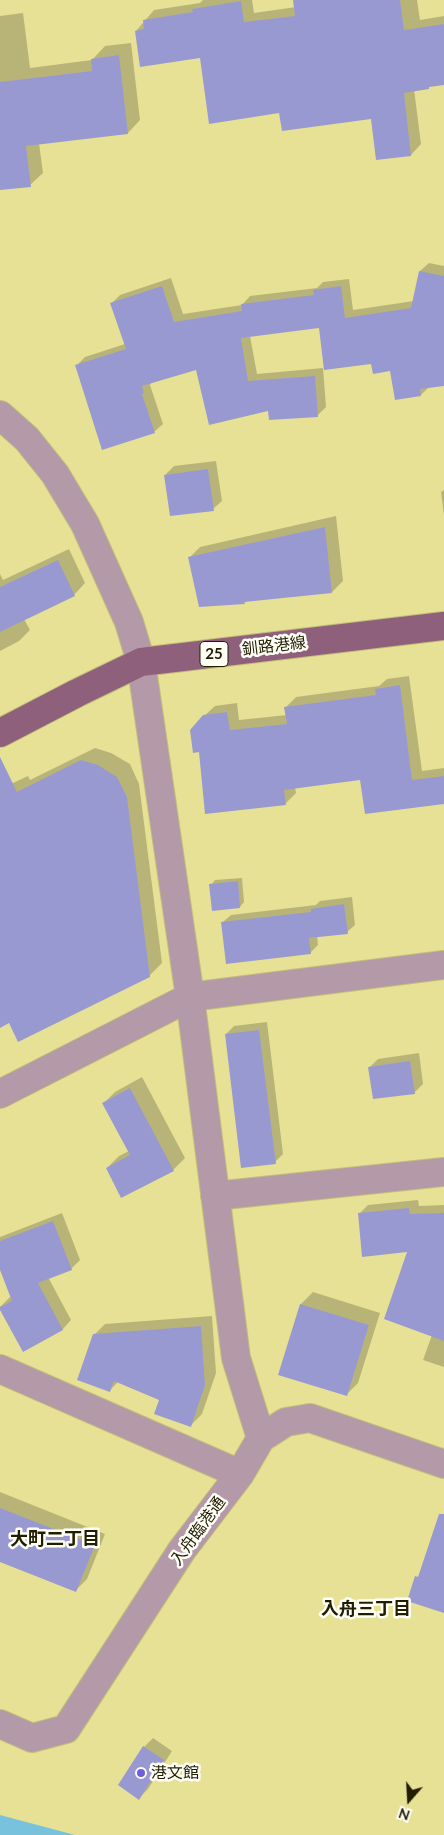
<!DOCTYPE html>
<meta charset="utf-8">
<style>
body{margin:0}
#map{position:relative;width:444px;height:1835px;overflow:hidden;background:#e7e195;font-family:Lato,sans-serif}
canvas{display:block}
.north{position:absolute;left:384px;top:1775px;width:50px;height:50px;-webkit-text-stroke:4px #fffef7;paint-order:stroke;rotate:199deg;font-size:14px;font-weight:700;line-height:20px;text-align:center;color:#201d00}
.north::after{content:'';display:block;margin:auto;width:18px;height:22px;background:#201d00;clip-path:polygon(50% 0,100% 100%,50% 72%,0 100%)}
</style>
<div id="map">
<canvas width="444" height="1835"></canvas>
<div class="north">N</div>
</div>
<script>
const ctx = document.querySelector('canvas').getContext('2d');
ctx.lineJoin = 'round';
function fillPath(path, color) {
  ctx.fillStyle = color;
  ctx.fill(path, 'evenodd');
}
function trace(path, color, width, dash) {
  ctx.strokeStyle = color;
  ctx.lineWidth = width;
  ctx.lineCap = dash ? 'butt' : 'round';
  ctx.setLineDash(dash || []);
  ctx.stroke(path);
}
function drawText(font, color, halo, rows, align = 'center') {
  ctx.font = font + ' Lato,"Noto Sans JP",sans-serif';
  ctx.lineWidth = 5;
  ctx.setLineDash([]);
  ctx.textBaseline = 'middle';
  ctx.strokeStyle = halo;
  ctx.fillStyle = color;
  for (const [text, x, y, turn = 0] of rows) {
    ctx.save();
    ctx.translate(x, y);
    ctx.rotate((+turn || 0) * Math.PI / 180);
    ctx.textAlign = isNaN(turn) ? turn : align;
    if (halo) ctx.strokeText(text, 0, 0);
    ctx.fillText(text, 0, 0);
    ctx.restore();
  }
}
fillPath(new Path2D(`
 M0 1815 75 1835H0Z`), '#78c2de');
fillPath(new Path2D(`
 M203 0H252L254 13 296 7 295 0H417L420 20 444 16V84L414 89 421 144 411 155 372 117 280 112 201 56 136 31 154 10 200 3Z
 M23 13 30 68 92 60 105 46 131 43 140 120 128 133 39 143 43 173 30 185 0 189V16Z
 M429 263 444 266V385L429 387 421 395 396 398 391 369 372 362 320 327 250 336 257 374 323 368 326 407 318 415 269 409 197 368 152 382 150 385 163 424 154 432 76 366 85 357 125 344 112 303 120 295 171 278 183 314 242 305 250 296 317 288 323 282 349 279 353 310 414 301 420 271Z
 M216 461 222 501 213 509 165 475 174 466Z
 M444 490V515L441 492Z
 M336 516 343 581 332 592 247 601 244 603 189 558 200 547Z
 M69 549 85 583 74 595 24 619 30 630 19 641 0 651V574L3 580Z
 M409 676 422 771 444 768V803L361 779 295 787 296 793 286 803 204 716 215 706 237 703 239 720 287 715 286 707 296 697 379 686 387 679Z
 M95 748 111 753 130 764 139 784 162 963 149 976 9 1021 0 1026V789L28 776 30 780Z
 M242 878 244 902 240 907 211 885 215 880Z
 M352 897 355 925 347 932 317 936 318 945 310 953 223 922 231 915 316 905 320 901Z
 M267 1022 283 1154 275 1162 226 1034 234 1026Z
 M419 1053 423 1084 414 1093 370 1067 378 1059Z
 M142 1077 185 1158 173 1170 107 1168 119 1156 129 1151 104 1103 115 1092Z
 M418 1200 419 1206 444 1205V1367L423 1360 432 1335 409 1251 359 1214 368 1205Z
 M62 1213 80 1260 71 1269 48 1277 71 1320 63 1329 23 1350 0 1307 11 1296 0 1267V1237Z
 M313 1292 380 1313 358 1383 346 1395 279 1374 301 1304Z
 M212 1316 216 1373 202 1414 190 1426 160 1399 118 1382 110 1390 94 1335 105 1324Z
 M0 1492 105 1534 87 1579 76 1590 0 1560Z
 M153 1738 172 1751 148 1789 139 1798 144 1747Z`), '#0003');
fillPath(new Path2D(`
 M293 0H400L404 30 444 24V85L429 87V89L404 93 411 156 376 160 371 119 282 131 279 113 209 124 200 58 140 67 135 31 144 29 143 20 193 12 192 9 241 1 244 22 295 16Z
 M119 55 128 134 26 146 31 187 0 190V82L92 71 91 59Z
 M419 271 444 276V386L420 389 421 396 395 400 390 371 373 374 371 364 324 370 319 328 241 338 248 381 315 376 318 417 269 420 268 411 209 425 196 370 142 386 144 393 142 394 155 433 102 450 75 365 126 349 110 303 162 286 174 322 242 311 241 304 314 295 313 290 341 286 345 318 411 308Z
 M208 469 214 511 170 516 164 475Z
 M325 527 332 593 244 602 245 604 199 607 188 557Z
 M58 560 75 596 0 632V587Z
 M400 685 412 780 444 776V804L365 814 360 780 284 790 286 805 205 814 199 752 193 753 190 730 203 715 227 712 230 730 287 724 284 707 376 695 375 689Z
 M0 757 17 792 81 760 98 765 117 777 127 797 150 977 18 1042 9 1023 0 1028Z
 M238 881 240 908 212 911 209 884Z
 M344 904 348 934 309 938 311 954 226 964 221 922 311 912V909Z
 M259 1030 276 1164 241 1168 225 1034Z
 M410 1061 415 1094 373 1099 368 1067Z
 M130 1088 174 1171 121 1198 106 1168 130 1155 102 1103Z
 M409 1208 410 1214 444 1213V1341L384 1319 407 1252 362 1257 358 1213Z
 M53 1221 72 1270 38 1283 63 1330 23 1352 0 1310V1307L12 1301 0 1270V1241Z
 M300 1304 369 1325 347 1396 278 1375Z
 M201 1326 205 1385 191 1427 154 1414 159 1400 114 1381 110 1392 77 1380 93 1334Z
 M0 1508 95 1545 76 1592 0 1562Z
 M439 1514H444V1613L407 1601 415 1576 418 1577Z
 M143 1746 164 1760 139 1800 118 1785Z`), '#9999d2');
const minor = new Path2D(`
 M0 415 27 439 55 474 85 524 129 622 141 662 190 997 236 1358 261 1438
 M0 1094 190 997 444 965
 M215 1196 444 1172
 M0 1369 240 1474
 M0 1724 32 1738 66 1729 182 1550 240 1474 261 1438 286 1422 310 1418 444 1464`);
const major = new Path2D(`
 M0 733 77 693 141 662 444 626`);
trace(minor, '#c3be7a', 30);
trace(major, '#c3be7a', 30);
trace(minor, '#b499a8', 28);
trace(major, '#8f607c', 28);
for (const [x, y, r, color] of [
 [141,1773,5,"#6c5fd9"]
]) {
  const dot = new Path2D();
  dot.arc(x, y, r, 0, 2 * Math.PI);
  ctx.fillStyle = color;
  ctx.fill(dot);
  trace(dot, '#fffef7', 2);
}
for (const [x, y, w] of [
 [214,654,28]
]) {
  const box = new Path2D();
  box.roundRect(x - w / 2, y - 12.5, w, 25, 4);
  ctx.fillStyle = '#fffef7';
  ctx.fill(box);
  trace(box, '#201d00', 1);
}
drawText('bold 15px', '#201d00', null, [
 ["25",214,654]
]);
drawText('16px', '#201d00', '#fffef7', [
 ["釧路港線",274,646,-7],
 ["入舟臨港通",198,1531,-54]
]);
drawText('16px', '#201d00', '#fffef7', [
 ["港文館",151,1773]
], 'left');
drawText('bold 18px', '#201d00', '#fffef7', [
 ["大町二丁目",55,1539],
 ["入舟三丁目",366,1609]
]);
</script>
